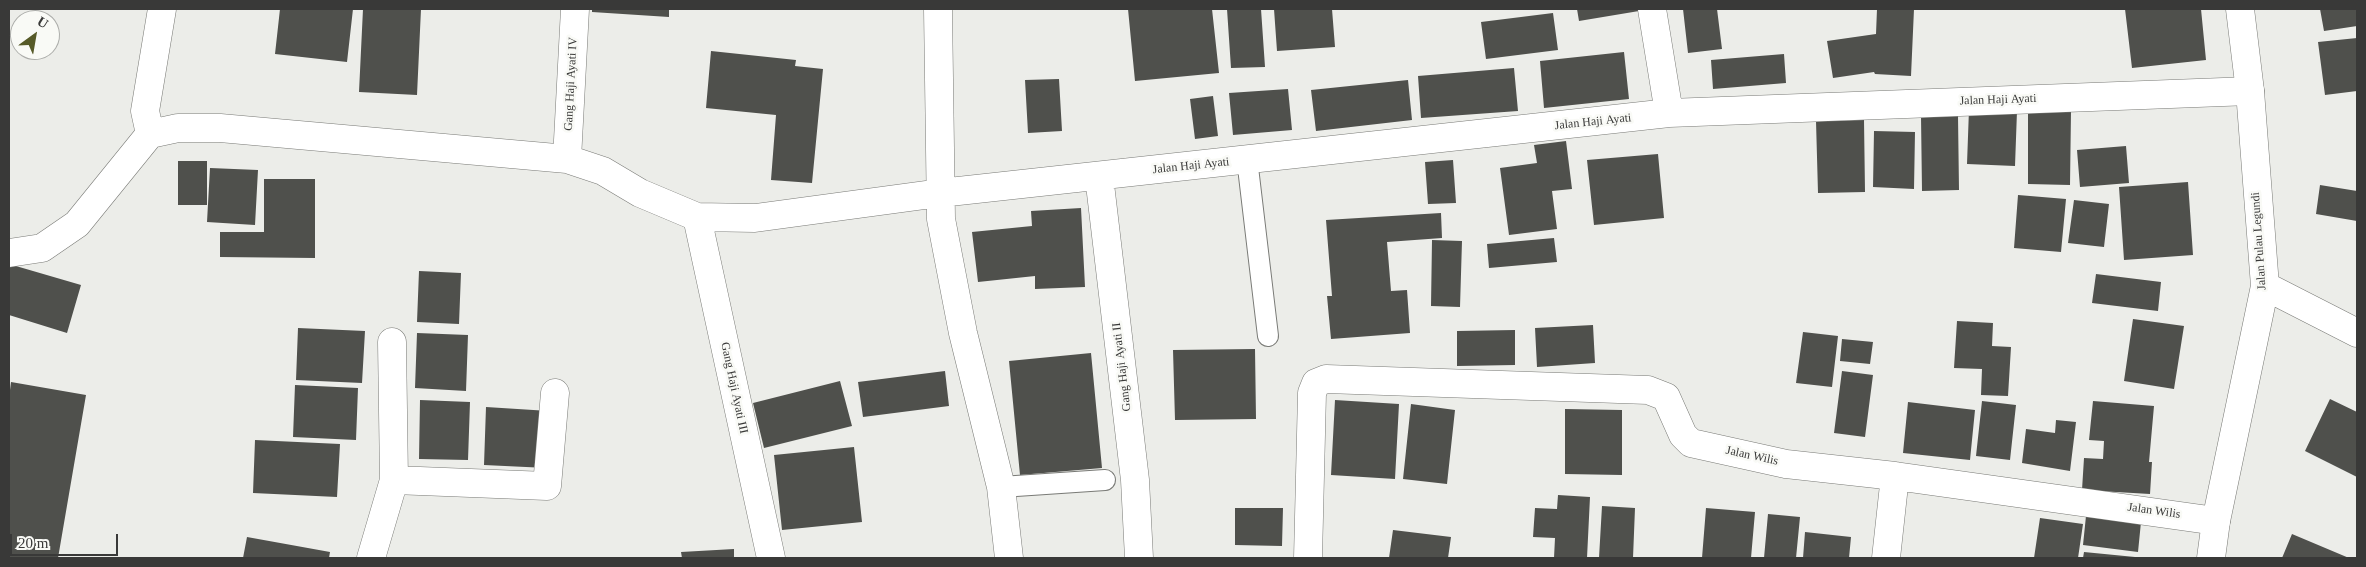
<!DOCTYPE html>
<style>
body{margin:0}
#map{position:relative;width:2366px;height:567px;overflow:hidden;background:#ecede9;font-family:"Times New Roman",serif}
canvas{display:block}
.frame{position:absolute;inset:0;border:10px solid #393938;pointer-events:none}
.north{position:absolute;left:10px;top:10px;width:50px;height:50px;box-sizing:border-box;background:#f9faf6;border:1px solid #acadaa;border-radius:50%;rotate:32deg;font-size:14px;font-weight:700;line-height:20px;text-align:center;color:#393938}
.north::after{content:'';display:block;margin:auto;width:18px;height:22px;background:#565a28;clip-path:polygon(50% 0,100% 100%,50% 72%,0 100%)}
.scale{position:absolute;left:10px;top:534px;width:108px;height:22px;box-sizing:border-box;border:2px solid #393938;border-top:0;padding-left:6px;font-size:15px;line-height:18px;white-space:nowrap;color:#393938;-webkit-text-stroke:4px #f9faf6;paint-order:stroke}
</style>
<div id="map">
<canvas width="2366" height="567"></canvas>
<div class="frame"></div>
<div class="north">U</div>
<div class="scale">20 m</div>
</div>
<script>
const ctx = document.querySelector('canvas').getContext('2d');
ctx.lineJoin = 'round';
function fillPath(path, color) {
  ctx.fillStyle = color;
  ctx.fill(path, 'evenodd');
}
function trace(path, color, width, dash) {
  ctx.strokeStyle = color;
  ctx.lineWidth = width;
  ctx.lineCap = dash ? 'butt' : 'round';
  ctx.setLineDash(dash || []);
  ctx.stroke(path);
}
function drawText(font, color, halo, rows, align = 'center') {
  ctx.font = font + ' "Times New Roman",serif';
  ctx.lineWidth = 5;
  ctx.setLineDash([]);
  ctx.textBaseline = 'middle';
  ctx.strokeStyle = halo;
  ctx.fillStyle = color;
  for (const [text, x, y, turn = 0] of rows) {
    ctx.save();
    ctx.translate(x, y);
    ctx.rotate((+turn || 0) * Math.PI / 180);
    ctx.textAlign = isNaN(turn) ? turn : align;
    if (halo) ctx.strokeText(text, 0, 0);
    ctx.fillText(text, 0, 0);
    ctx.restore();
  }
}
fillPath(new Path2D(`
 M280 9H353L347 62 275 54Z
 M363 9H421L417 95 359 92Z
 M592 9H669V17L592 12Z
 M1128 9H1212L1219 73 1135 81Z
 M1227 9H1261L1265 67 1231 68Z
 M1274 9H1332L1335 47 1277 51Z
 M1577 9H1645V10L1579 21Z
 M1683 9H1717L1722 49 1688 53Z
 M1877 9H1914L1911 76 1875 74 1874 72 1833 78 1827 41 1876 34Z
 M2125 9H2201L2206 60 2132 68Z
 M2320 9H2357V26L2324 31Z
 M1553 13 1558 50 1486 59 1481 22Z
 M2357 38V91L2325 95 2318 42Z
 M711 51 796 60 795 66 823 69 812 183 771 180 776 115 706 108Z
 M1624 52 1629 99 1544 108 1540 61Z
 M1784 54 1786 83 1713 89 1711 60Z
 M1514 68 1518 111 1421 118 1418 76Z
 M1059 79 1062 131 1028 133 1025 80Z
 M1408 80 1412 120 1316 131 1311 90Z
 M1288 89 1292 130 1233 135 1229 93Z
 M1213 96 1218 136 1195 139 1190 99Z
 M1969 109 2017 111 2015 166 1967 164Z
 M2028 110 2071 111 2070 185 2028 184Z
 M1921 116H1958L1959 190 1922 191Z
 M1864 120 1865 192 1818 193 1816 121Z
 M1874 131 1915 132 1914 189 1873 187Z
 M1566 141 1572 189 1552 191 1557 229 1509 235 1500 168 1537 163 1534 145Z
 M2126 146 2129 183 2080 187 2077 150Z
 M1658 154 1664 218 1594 225 1587 160Z
 M1453 160 1456 203 1428 204 1425 162Z
 M178 161H207V205H178Z
 M210 168 258 170 255 225 207 222Z
 M264 179H315V258L220 257V232H264Z
 M2188 182 2193 255 2124 260 2119 187Z
 M2320 185 2357 191V221L2316 214Z
 M2018 195 2066 199 2061 252 2014 248Z
 M2074 200 2109 204 2104 247 2068 243Z
 M1081 208 1085 287 1035 289V276L978 282 972 232 1032 226 1031 211Z
 M1441 213 1442 238 1387 242 1391 291 1407 290 1410 333 1331 339 1327 296H1332L1326 220Z
 M1554 238 1557 262 1489 268 1487 244Z
 M1432 240 1462 241 1460 307 1431 306Z
 M9 264 81 285 67 333 9 315Z
 M419 271 461 273 459 324 417 322Z
 M2096 274 2161 282 2158 311 2092 303Z
 M2133 319 2184 326 2174 389 2124 381Z
 M1957 321 1993 323 1992 346 2011 347 2008 396 1981 395 1982 369 1954 368Z
 M1593 325 1595 363 1537 367 1535 328Z
 M298 328 365 331 362 383 296 380Z
 M1515 330V365L1457 366V331Z
 M1803 332 1838 336 1832 387 1796 383Z
 M417 333 468 335 466 391 415 388Z
 M1842 339 1873 342 1870 364 1840 361Z
 M1255 349 1256 419 1175 420 1173 350Z
 M1091 353 1102 468 1020 475 1009 361Z
 M945 371 949 406 863 417 858 382Z
 M1842 371 1873 375 1865 437 1834 433Z
 M840 381 852 426 764 448 753 403Z
 M11 382 86 395 58 558H9V398Z
 M295 385 358 388 356 440 293 437Z
 M2330 399 2357 412V477L2305 451Z
 M420 400 470 402 468 460 419 459Z
 M1335 400 1399 404 1395 479 1331 475Z
 M1982 401 2016 405 2010 460 1976 456Z
 M2093 401 2154 406 2149 462H2152L2150 494 2082 490 2084 458 2103 459 2104 441 2089 440Z
 M1908 402 1975 410 1970 460 1903 453Z
 M1411 404 1455 410 1447 484 1403 479Z
 M486 407 549 411 547 468 484 465Z
 M1565 409 1622 410V475L1565 474Z
 M2056 420 2076 422 2070 471 2022 463 2026 429 2055 433Z
 M255 440 340 444 337 497 253 493Z
 M854 447 862 522 782 530 774 455Z
 M1558 495 1590 497 1587 558H1554L1555 538 1533 537 1535 508 1557 509Z
 M1602 506 1635 508 1633 558H1599Z
 M1235 508H1283L1282 546 1235 545Z
 M1706 508 1755 512 1751 558H1702Z
 M1768 514 1800 517 1796 558H1764Z
 M2086 516 2141 522 2138 552 2083 545Z
 M2040 518 2083 524 2078 558H2034Z
 M1393 530 1451 537 1448 558H1389Z
 M1805 532 1851 537 1849 558H1803Z
 M2292 534 2349 558H2282Z
 M247 537 330 552 329 558H243Z
 M734 549V558H682L681 552Z
 M2084 552 2135 557V558H2083Z`), '#4f504c');
const lane = new Path2D(`
 M1247 159 1268 336
 M1001 487 1105 480`);
const street = new Path2D(`
 M938 9 941 219 963 333 1001 487 1009 558
 M1652 9 1669 113
 M150 134 145 111 162 9
 M567 159 575 9
 M1099 176 1135 480 1139 558
 M697 217 771 558
 M9 253 42 248 77 224 150 134 178 128H220L567 159 603 171 640 193 697 217 755 218 940 193 1669 113 2250 91
 M394 480 547 486 555 393
 M371 558 394 480 392 342
 M1308 558 1312 393 1316 383 1326 379 1648 390 1666 397 1683 435 1691 443 1786 464 1895 476 2216 521
 M1886 558 1895 476`);
const secondary = new Path2D(`
 M2265 286 2357 333
 M2211 558 2216 521 2265 286 2250 91 2240 9`);
trace(lane, '#797a76', 22);
trace(street, '#797a76', 29);
trace(secondary, '#797a76', 29);
trace(lane, '#fff', 20);
trace(street, '#fff', 28);
trace(secondary, '#fff', 28);
drawText('12px', '#393938', '#f9faf6', [
 ["Gang Haji Ayati IV",571,84,-87],
 ["Jalan Haji Ayati",1998,100,-2],
 ["Jalan Haji Ayati",1593,122,-6],
 ["Jalan Haji Ayati",1191,166,-6],
 ["Jalan Pulau Legundi",2259,241,-94],
 ["Gang Haji Ayati II",1122,367,-97],
 ["Gang Haji Ayati III",734,388,78],
 ["Jalan Wilis",1752,456,12],
 ["Jalan Wilis",2154,511,8]
]);
</script>
